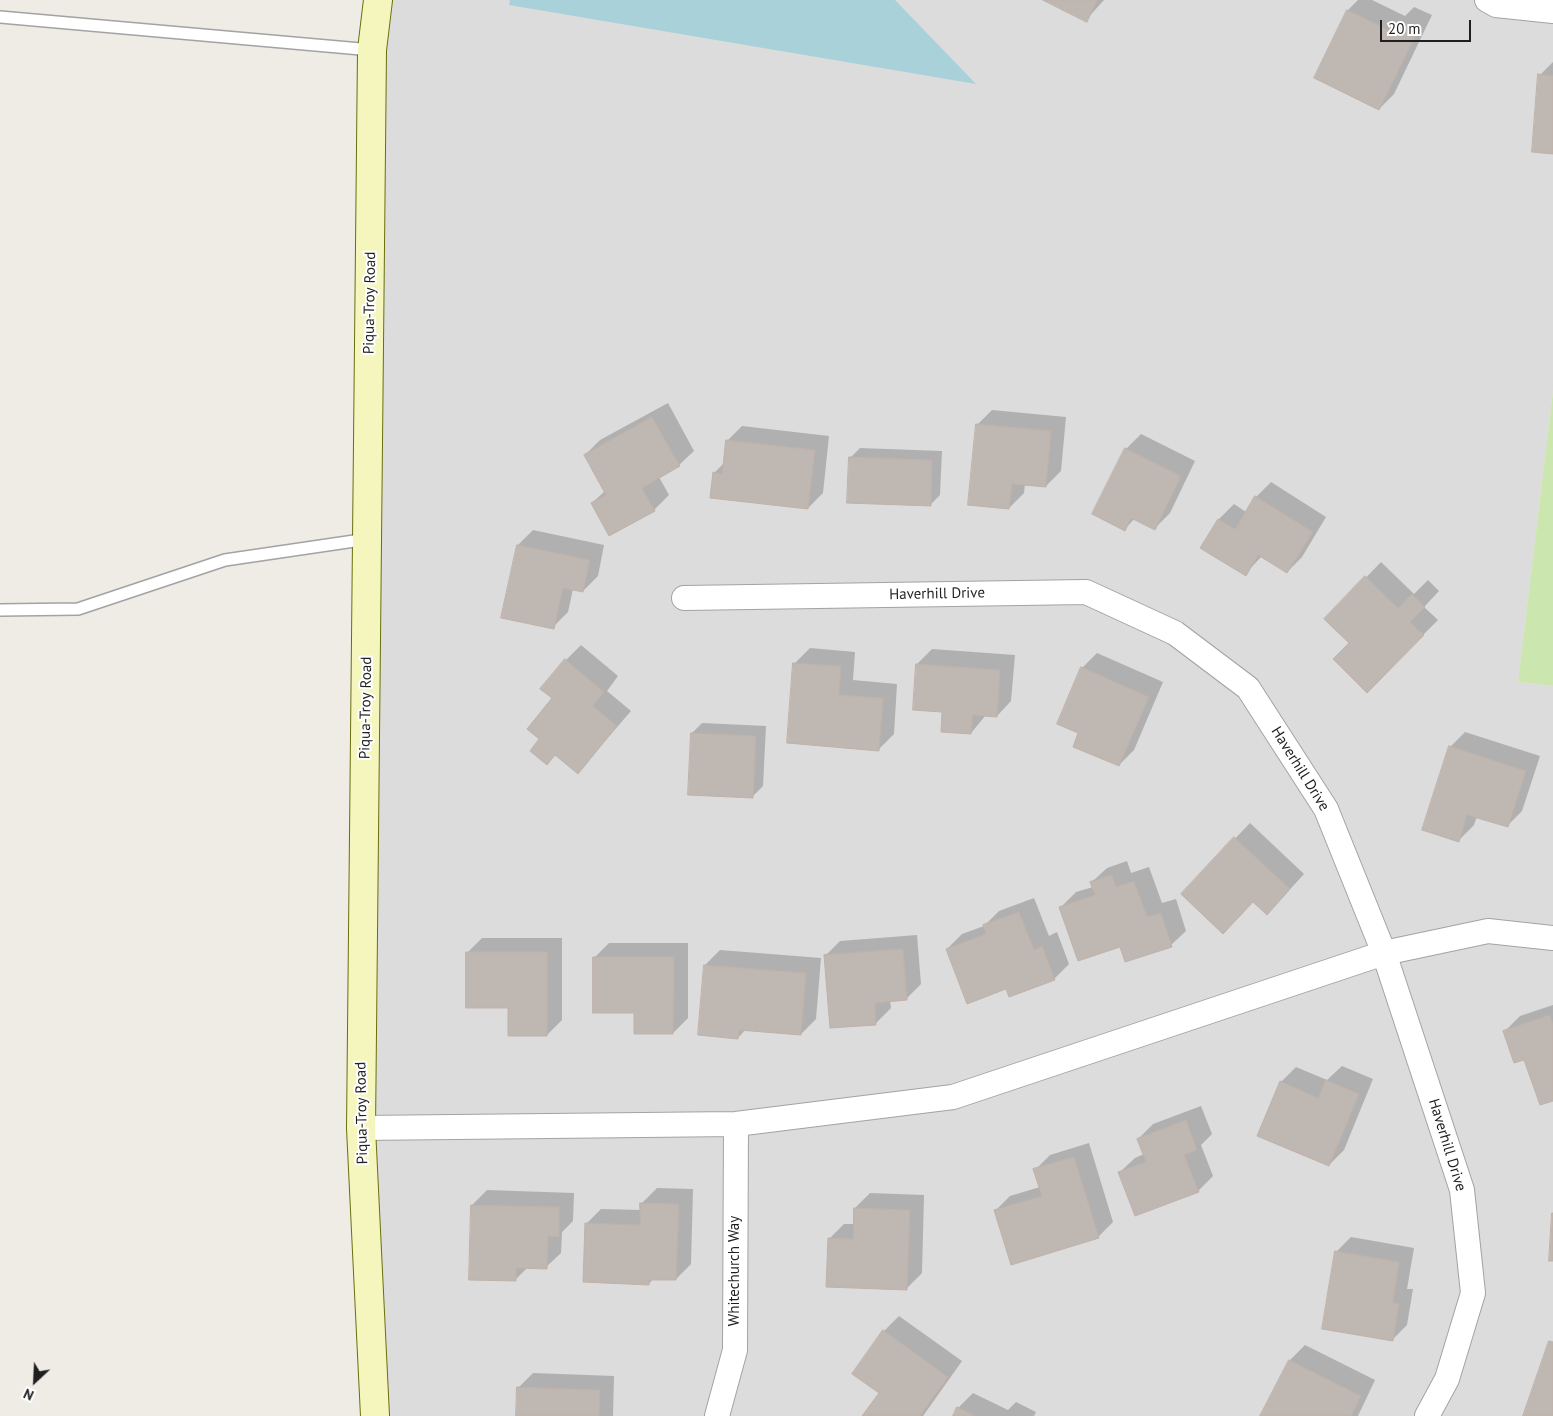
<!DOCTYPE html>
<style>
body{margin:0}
#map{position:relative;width:1553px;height:1416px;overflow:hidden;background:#efebe5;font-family:"PT Sans",sans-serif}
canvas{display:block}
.north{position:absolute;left:10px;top:1356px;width:50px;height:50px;-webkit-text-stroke:4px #fff;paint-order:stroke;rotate:205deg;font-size:14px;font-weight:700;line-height:20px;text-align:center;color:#1f1f1f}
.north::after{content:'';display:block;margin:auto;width:18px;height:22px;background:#1f1f1f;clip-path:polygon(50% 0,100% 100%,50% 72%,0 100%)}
.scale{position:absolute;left:1380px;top:20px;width:91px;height:22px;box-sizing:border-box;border:2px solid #1f1f1f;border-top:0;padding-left:6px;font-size:15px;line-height:18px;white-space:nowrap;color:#1f1f1f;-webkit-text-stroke:4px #fff;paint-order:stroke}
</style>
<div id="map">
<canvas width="1553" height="1416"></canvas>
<div class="north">N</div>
<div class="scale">20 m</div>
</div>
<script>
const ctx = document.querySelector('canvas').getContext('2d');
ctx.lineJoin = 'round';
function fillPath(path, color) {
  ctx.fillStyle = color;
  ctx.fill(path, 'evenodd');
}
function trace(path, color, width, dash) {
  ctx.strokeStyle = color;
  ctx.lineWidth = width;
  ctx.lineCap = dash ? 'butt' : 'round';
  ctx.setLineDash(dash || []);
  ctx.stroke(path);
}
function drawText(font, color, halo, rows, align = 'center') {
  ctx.font = font + ' "PT Sans",sans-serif';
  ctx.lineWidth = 4;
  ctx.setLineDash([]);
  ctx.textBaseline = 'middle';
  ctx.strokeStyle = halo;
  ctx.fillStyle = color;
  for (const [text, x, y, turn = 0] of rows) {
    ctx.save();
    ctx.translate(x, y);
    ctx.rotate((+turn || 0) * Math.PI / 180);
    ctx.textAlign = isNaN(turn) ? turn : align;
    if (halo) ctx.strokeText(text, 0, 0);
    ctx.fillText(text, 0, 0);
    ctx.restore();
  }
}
fillPath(new Path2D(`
 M378 0H1553V391L1518 682 1553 686V1416H375L361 1128Z`), '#dddcdc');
fillPath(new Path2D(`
 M1553 391V686L1518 682Z`), '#cce6af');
fillPath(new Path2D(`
 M510 0H895L976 84 509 5Z`), '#a9d1da');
fillPath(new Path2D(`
 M1046 0H1104L1086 20Z
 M1358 0H1372L1405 16 1414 7 1432 15 1394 94 1379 109 1348 10Z
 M1553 62V153L1540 75Z
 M668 403 694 451 679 465 659 477 669 495 654 510 592 503 605 491 585 455 600 440Z
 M992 410 1066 417 1061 471 1046 486 1025 484 1024 493 1009 508 977 425Z
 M742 426 829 436 823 493 808 508 714 473 725 462 727 441Z
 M1141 434 1195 461 1170 513 1155 528 1135 518 1125 529 1126 449Z
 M860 448 942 451 940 495 930 505 850 458Z
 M1271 482 1326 517 1302 557 1287 572 1262 556 1245 574 1202 547 1219 519 1234 504 1246 512 1256 497Z
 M533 530 604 545 598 576 583 591 573 589 568 612 553 627 518 545Z
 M1381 562 1414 594 1428 580 1439 591 1424 607 1438 620 1367 691 1350 643 1326 619Z
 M581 645 618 676 607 691 631 711 578 772 541 739 566 660Z
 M810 648 855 652 853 680 897 684 894 734 879 749 789 742 795 663Z
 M932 649 1015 655 1011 701 997 716 986 715 971 733 943 711 917 664Z
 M1097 653 1163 682 1134 750 1119 765 1080 733 1082 668Z
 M702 723 766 726 763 786 753 796 692 733Z
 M1465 732 1540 756 1522 811 1507 826 1477 816 1474 825 1459 840 1450 747Z
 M1250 823 1304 874 1282 898 1254 901 1182 894Z
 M1127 861 1131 873 1149 867 1162 903 1176 899 1186 931 1171 945H1121L1061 907 1076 892 1093 887 1092 882 1107 868Z
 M1034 898 1049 936 1057 932 1069 964 1054 979 1007 988 947 949 962 934 984 926 999 911Z
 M917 935 921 984 906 999 890 1000 891 1008 876 1023 825 956 840 941Z
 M482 938H562V1020L547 1035 509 1006 467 953Z
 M609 943H688V1018L673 1033 635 1012 594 958Z
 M720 950 821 958 816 1019 801 1034 746 1029 738 1038 705 965Z
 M1553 1005V1100L1505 1031 1520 1016Z
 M1342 1066 1373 1079 1344 1150 1329 1165 1281 1082 1296 1067 1327 1080Z
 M1201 1106 1212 1134 1201 1145 1213 1176 1198 1191 1120 1172 1135 1158 1144 1154 1138 1139 1153 1124Z
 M1089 1143 1113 1222 1098 1237 995 1211 1010 1196 1040 1187 1035 1170 1050 1155Z
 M657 1188 693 1189 691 1264 676 1279 654 1278 649 1284 586 1224 601 1209 641 1210 642 1203Z
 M487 1190 574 1193 573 1221 562 1232 561 1253 546 1267H528L515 1280 472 1205Z
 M870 1193 924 1195 922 1273 907 1288 829 1239 844 1224H855V1208Z
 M1351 1237 1414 1248 1407 1289H1413L1407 1325 1392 1340 1336 1252Z
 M899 1316 962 1361 923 1416H863L880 1392 884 1331Z
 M1305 1345 1375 1380 1358 1416H1262L1290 1360Z
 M533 1373 614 1376 613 1416H517L518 1388Z
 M973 1393 1008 1410 1016 1402 1036 1412 1034 1416H954L958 1408Z`), '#0003');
const building = new Path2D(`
 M1043 0H1097L1087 22Z
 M1347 10 1393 32 1398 21 1418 31 1379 110 1314 78Z
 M1538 74 1553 76V154L1532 152Z
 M652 417 680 466 642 488 655 511 609 536 591 503 606 495 584 455Z
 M976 424 1051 431 1046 487 1012 484 1009 509 968 505Z
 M726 440 815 450 808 509 710 498 713 472 722 474Z
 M1125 448 1181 476 1155 530 1131 518 1125 531 1092 514Z
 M849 457 932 460 931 506 847 503Z
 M1255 496 1313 532 1287 573 1258 555 1246 576 1200 548 1218 519 1235 529Z
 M517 545 590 560 583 592 563 588 554 629 501 618Z
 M1365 576 1398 608 1412 594 1425 607 1410 622 1424 635 1367 693 1333 659 1349 643 1324 619Z
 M565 659 604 692 593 706 617 726 578 774 555 755 547 765 530 751 539 739 527 729 552 698 540 689Z
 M793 663 841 666 839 695 883 698 879 751 787 743Z
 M916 664 1000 670 997 717 973 715 971 734 941 732 942 712 913 710Z
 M1081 667 1149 697 1119 766 1073 747 1078 733 1057 724Z
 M691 733 756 736 753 798 688 795Z
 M1449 746 1526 771 1508 827 1467 815 1459 842 1422 830Z
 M1234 837 1290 889 1267 915 1253 902 1223 934 1181 894Z
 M1112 875 1116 887 1134 881 1147 917 1161 913 1172 947 1125 962 1120 947 1078 961 1059 907 1095 895 1090 882Z
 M1019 912 1034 950 1042 946 1055 980 1009 997 1006 989 967 1004 946 949 986 934 983 925Z
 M903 949 907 1000 875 1003 876 1025 830 1028 824 955Z
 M466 952H547V1036H508V1008H466Z
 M593 957H674L673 1034H634V1013H593Z
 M704 965 806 973 801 1035 739 1030 738 1039 698 1035Z
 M1550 1015 1553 1025V1101L1540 1105 1524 1060 1514 1063 1503 1031Z
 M1326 1080 1359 1094 1329 1166 1257 1136 1280 1081 1318 1098Z
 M1186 1120 1197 1150 1184 1155 1199 1192 1135 1216 1118 1172 1146 1162 1137 1139Z
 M1074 1157 1099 1238 1011 1265 994 1210 1042 1196 1033 1169Z
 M640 1203 679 1204 676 1280H649V1285L583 1282 585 1223 640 1225Z
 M471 1205 559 1207V1237L548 1236 547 1269 516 1268V1281L469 1280Z
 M854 1208 910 1210 907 1290 826 1287 828 1238 853 1239Z
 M1552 1213H1553V1261H1549Z
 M1335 1251 1399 1262 1393 1303 1399 1304 1393 1341 1322 1329Z
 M883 1330 948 1377 920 1416H862L879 1393 852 1374Z
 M1549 1341 1553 1342V1416H1523Z
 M1289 1360 1361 1396 1351 1416H1260Z
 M517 1387 600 1390 599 1416H516Z
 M957 1407 975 1416H953Z`);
fillPath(building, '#bfb7b2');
trace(building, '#c0b2a9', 1);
const lane = new Path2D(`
 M0 17 372 50
 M0 610 78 609 225 560 368 539`);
const street = new Path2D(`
 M1487 0 1496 5 1553 11
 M684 598 1086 592 1175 633 1248 688 1326 809 1384 953 1462 1190 1473 1293 1447 1379 1427 1416
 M361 1128 736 1124 953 1097 1384 953 1488 931 1553 938
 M717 1416 735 1350 736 1124`);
const secondary = new Path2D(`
 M375 1416 361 1128 372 50 378 0`);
trace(lane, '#a3a3a3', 14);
trace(street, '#a3a3a3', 26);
trace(secondary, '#696f0c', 30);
trace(lane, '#fff', 11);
trace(street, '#fff', 24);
trace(secondary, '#f5f6bd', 28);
drawText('15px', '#1f1f1f', '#fff', [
 ["Piqua-Troy Road",370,303,-89],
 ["Haverhill Drive",937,594,-1],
 ["Piqua-Troy Road",366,708,-89],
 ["Haverhill Drive",1300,769,58],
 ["Piqua-Troy Road",362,1113,-91],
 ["Haverhill Drive",1447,1145,73],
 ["Whitechurch Way",735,1271,-90]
]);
</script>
